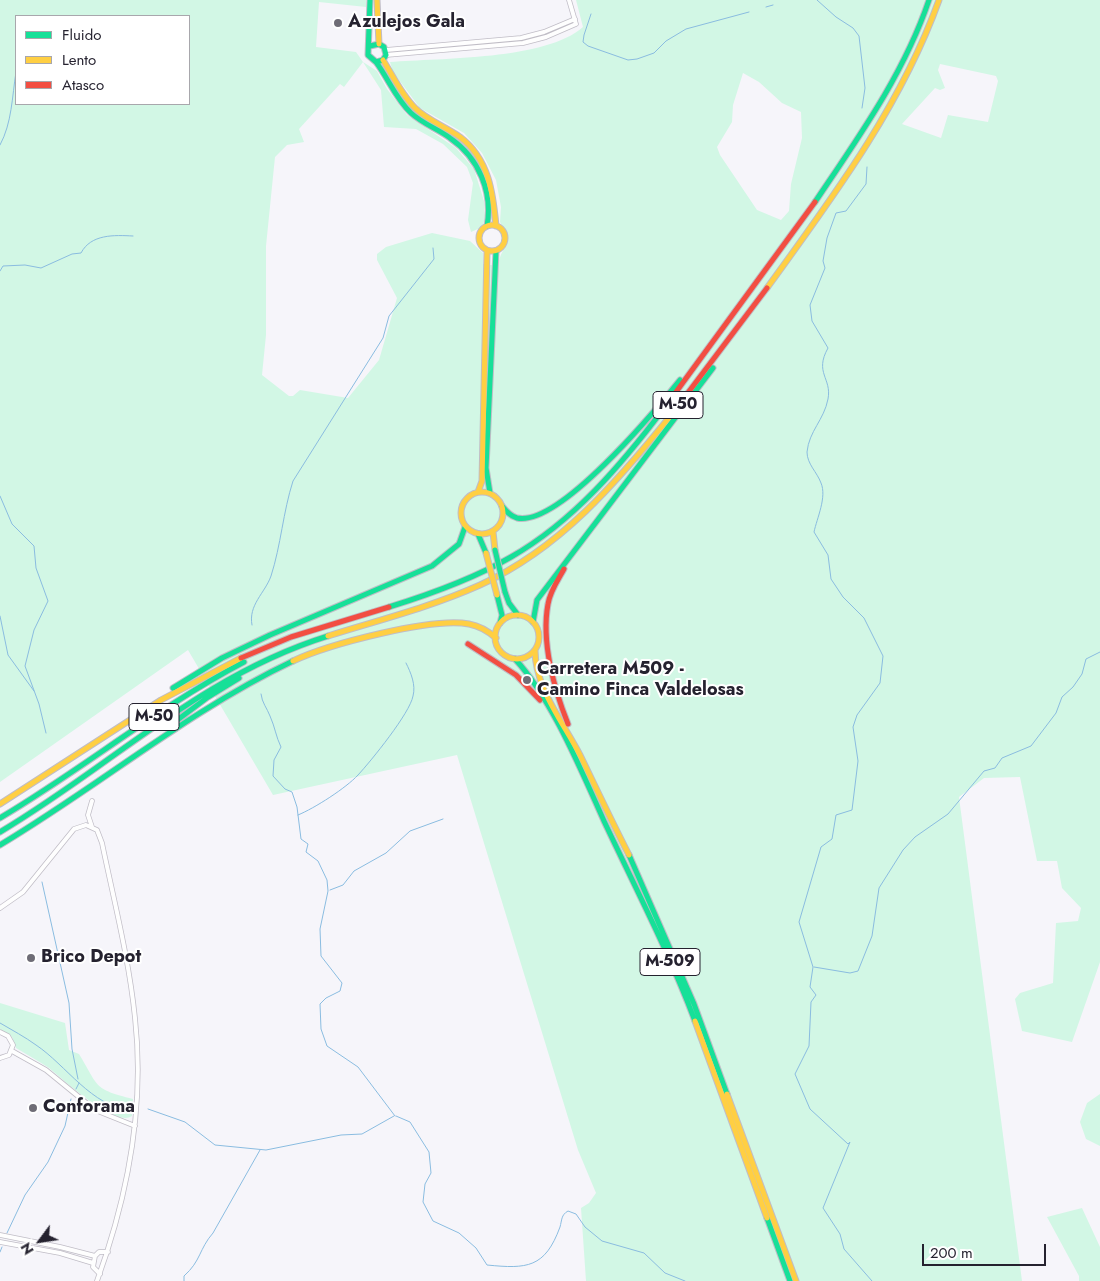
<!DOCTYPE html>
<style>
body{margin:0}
#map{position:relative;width:1100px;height:1281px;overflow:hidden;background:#f6f5fa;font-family:Jost,sans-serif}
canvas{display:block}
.legend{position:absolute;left:15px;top:15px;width:175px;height:90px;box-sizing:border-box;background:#fff;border:1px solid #a8a7ac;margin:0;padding:6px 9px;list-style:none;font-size:15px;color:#25222f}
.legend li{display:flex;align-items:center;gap:10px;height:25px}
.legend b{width:25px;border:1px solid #a8a7ac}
.north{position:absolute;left:15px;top:1216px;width:50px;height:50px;-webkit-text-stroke:4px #fff;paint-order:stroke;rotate:239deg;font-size:14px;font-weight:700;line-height:20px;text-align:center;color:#25222f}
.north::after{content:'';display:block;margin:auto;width:18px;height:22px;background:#25222f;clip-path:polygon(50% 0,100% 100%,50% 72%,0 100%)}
.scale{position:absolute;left:922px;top:1244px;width:124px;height:22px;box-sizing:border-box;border:2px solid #25222f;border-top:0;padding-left:6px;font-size:15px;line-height:18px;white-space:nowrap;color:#25222f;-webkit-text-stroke:4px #fff;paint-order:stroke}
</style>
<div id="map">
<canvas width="1100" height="1281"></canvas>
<ul class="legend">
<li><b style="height:6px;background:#16e098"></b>Fluido</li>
<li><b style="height:6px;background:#ffcf43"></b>Lento</li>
<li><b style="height:6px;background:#f24e42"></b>Atasco</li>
</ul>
<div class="north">N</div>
<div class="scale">200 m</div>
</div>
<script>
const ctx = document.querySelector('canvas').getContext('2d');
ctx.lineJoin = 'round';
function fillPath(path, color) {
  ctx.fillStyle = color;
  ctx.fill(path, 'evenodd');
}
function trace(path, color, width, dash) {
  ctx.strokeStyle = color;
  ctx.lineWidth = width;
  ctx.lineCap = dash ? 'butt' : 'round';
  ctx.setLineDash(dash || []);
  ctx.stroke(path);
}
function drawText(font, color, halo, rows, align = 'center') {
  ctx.font = font + ' Jost,sans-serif';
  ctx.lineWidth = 4;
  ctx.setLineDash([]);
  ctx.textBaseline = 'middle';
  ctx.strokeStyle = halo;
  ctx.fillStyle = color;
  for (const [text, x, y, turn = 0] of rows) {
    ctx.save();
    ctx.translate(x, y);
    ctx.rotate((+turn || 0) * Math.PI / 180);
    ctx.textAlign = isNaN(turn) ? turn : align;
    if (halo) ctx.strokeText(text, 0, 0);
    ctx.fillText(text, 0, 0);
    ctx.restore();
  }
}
fillPath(new Path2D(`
 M0 0H366V7L319 2 316 47 356 52 363 62 377 71 387 89 407 115 456 148 474 169 484 201 485 221 480 228 471 232 468 220 473 183 467 167 443 144 416 129 384 127 381 90 363 62 344 87 340 84 299 129 304 142 287 145 275 157 266 246V335L262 375 289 396H293L300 390 348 398 379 360 397 298 377 260V254L386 247 432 233 470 241 483 253V264L498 266C502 241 515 249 500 222L501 207 496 180 482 153 464 133 420 108 393 72 390 62C441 58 546 60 583 27L576 0H1100V962L1072 1042 1022 1031 1015 999 1020 993 1053 983 1056 923 1078 921 1081 908 1062 888 1057 861H1037L1020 777 984 778 959 797 1022 1281H586L581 1208 589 1203 596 1193 578 1150 457 755 273 795 188 650 0 782ZM16 16H189V104H16ZM940 64 996 76 998 81 988 122 948 115 941 138 902 124 935 88 940 90 945 88 938 70ZM743 73 759 82 782 103 801 112 802 138 791 184 789 211 781 220 757 210 720 155 717 147 732 122 733 105Z
 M0 1003 65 1023 69 1050 79 1054C99 1087 93 1089 133 1099L132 1116C114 1128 63 1079 49 1068 39 1061 27 1055 16 1048L12 1037 0 1030Z
 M1100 1094V1146L1086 1139 1080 1122 1087 1103Z
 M1082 1208 1100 1247V1281H1079V1276L1047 1217Z`), '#d2f7e5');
trace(new Path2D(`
 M817 0 836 17 853 28 859 36 865 88 862 108
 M766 7 773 5
 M591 14 584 35 583 42 588 46 628 60 637 59 654 53 666 41 686 29 749 12
 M0 145C12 123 12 97 16 72
 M867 167 866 184 846 211 836 213 827 238 823 261 825 268 810 305 812 321 828 348C814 373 832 378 828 399 824 420 809 431 807 452 807 464 817 472 821 483 827 497 817 518 814 532L828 555 831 579 843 597 864 618 883 656 880 683 857 715 853 727 858 761 852 810 836 815 832 839 821 847 799 922 813 967 810 987 816 995 811 1002 809 1046 795 1074 810 1109 848 1144 850 1142 823 1208 840 1234 844 1249 872 1281
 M0 271 3 266 25 265 41 268 72 254 81 253C91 234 114 235 133 236
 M0 496 12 524 34 546 36 568 48 601 34 630 25 666 39 704 46 733
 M0 616 8 655 34 691
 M252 625C248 605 265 593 271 576 281 545 283 512 293 481L383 338 389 316 434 259 433 248
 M261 694C262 703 267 708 270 716 275 727 276 737 281 747L274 760 273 776 285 789 292 792 297 807 301 839 308 844 306 852 318 861 327 880 328 891 320 929 321 956 342 983 340 991 326 998 320 1004 321 1029 327 1046 358 1067 395 1116
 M298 815C315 808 346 788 358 775 371 761 410 713 413 696 416 685 411 673 406 663
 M42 882 69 1003 72 1049 78 1079
 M330 890 343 885 354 871 386 853 410 831 443 819
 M814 967 850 973 858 971 872 936 879 888 903 850 915 837 948 814 984 771 995 768 1002 758 1031 746 1056 713 1062 697 1073 687 1082 674 1086 659 1100 652
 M0 1023C12 1030 25 1037 36 1045 66 1065 92 1107 130 1110
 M76 1089 79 1083
 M148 1109 185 1122 215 1145 266 1150 341 1135 362 1134 394 1116
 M396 1116 410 1122 429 1152 431 1173 425 1184 423 1202 433 1221 459 1233 476 1248 487 1265C527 1269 545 1268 560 1227 562 1220 561 1215 568 1211L576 1214 585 1227 602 1241 644 1253 665 1273 685 1281
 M7 1233 25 1195 48 1162 65 1126 71 1099
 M0 1252 2 1247
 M184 1281V1276C201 1261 199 1249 213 1233L260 1150`), '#8abce0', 1);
const street = new Path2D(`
 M386 50 521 38 544 32 575 19
 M386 55 523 43 546 37 576 24 569 0
 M92 801 88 815 92 827
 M0 908 23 892 74 829 86 825 97 830 102 843C114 901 129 959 135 1018 145 1108 128 1196 97 1281
 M0 1032 8 1036 13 1045 9 1055 0 1058
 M12 1051 46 1070 95 1110 135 1126
 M0 1235 60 1247 95 1256
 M0 1242 60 1253 93 1263
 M100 1274 93 1267 95 1256 99 1252H108`);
const fast = new Path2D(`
 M370 0 368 55 376 62 383 60 386 55 384 47 379 44 370 46
 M376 62C388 78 396 99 411 113 423 124 438 129 450 138 479 158 493 192 487 226
 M815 202C858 138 904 74 929 0
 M490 493 486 468 496 251
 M502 506C506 511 510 516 517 518 559 527 655 411 680 380
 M478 534 486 553
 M505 592 509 603 518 615
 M497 595 502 615 500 623
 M389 607C431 594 473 579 511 557 574 521 622 464 665 407
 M533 622 537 600 713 368
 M515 659C552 699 581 770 604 821 635 887 669 952 695 1021
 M173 688 222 658 270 635 432 566 459 544 465 527
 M172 724 208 697 239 678
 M0 818C83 769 158 707 244 662
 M0 832C113 765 200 676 328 636
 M0 845C99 786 188 711 293 661
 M629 855 694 1004 727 1094
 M767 1218 790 1281`);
const slow = new Path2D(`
 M377 0 379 44
 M383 60C393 76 401 94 415 108 427 120 446 127 460 137 489 159 493 193 496 226
 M479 238a13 13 0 1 1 26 0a13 13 0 1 1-26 0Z
 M767 288C833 197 901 106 939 0
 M461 513a21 21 0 1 1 42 0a21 21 0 1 1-42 0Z
 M478 492 482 481 487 251
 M493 532 495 550
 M495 637a22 22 0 1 1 44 0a22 22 0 1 1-44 0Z
 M328 636C379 620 431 607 480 585 560 549 618 481 672 414
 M535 650C535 688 563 722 580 755 596 788 612 822 629 855
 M293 661C329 644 432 617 469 624 480 626 488 631 496 638
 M0 804 161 700 241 658
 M695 1021 767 1218
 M727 1094 796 1281`);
const jam = new Path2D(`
 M665 407 815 202
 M672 414 767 288
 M564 569C558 580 550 591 548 604 541 642 554 689 568 724
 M468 644 516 675 540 700
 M241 658 291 637 389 607`);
trace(street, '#c0bdc6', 5.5);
trace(fast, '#c0bdc6', 7);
trace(slow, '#c0bdc6', 7);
trace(jam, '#c0bdc6', 7);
trace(street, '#fefefe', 4);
trace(fast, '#16e098', 5);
trace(slow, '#ffcf43', 5);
trace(jam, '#f24e42', 5);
const fastBridge = new Path2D(`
 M495 550 505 592`);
const slowBridge = new Path2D(`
 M486 553 497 595`);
trace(fastBridge, '#c0bdc6', 7, []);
trace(slowBridge, '#c0bdc6', 7, []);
trace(fastBridge, '#16e098', 5);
trace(slowBridge, '#ffcf43', 5);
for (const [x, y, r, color] of [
 [338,23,5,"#6e6c76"],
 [527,680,5,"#6e6c76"],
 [31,958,5,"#6e6c76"],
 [33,1108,5,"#6e6c76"]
]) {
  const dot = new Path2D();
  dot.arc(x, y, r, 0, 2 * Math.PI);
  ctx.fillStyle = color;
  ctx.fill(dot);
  trace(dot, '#fff', 2);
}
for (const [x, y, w] of [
 [678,405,50],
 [154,717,50],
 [670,962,60]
]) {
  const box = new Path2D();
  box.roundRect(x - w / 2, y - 13.5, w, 27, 4);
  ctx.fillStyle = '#fff';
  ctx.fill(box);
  trace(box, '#25222f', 1);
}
drawText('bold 16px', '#25222f', null, [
 ["M-50",678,405],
 ["M-50",154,717],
 ["M-509",670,962]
]);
drawText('bold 18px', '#25222f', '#fff', [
 ["Azulejos Gala",348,23],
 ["Carretera M509 -",537,670],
 ["Camino Finca Valdelosas",537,691],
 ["Brico Depot",41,958],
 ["Conforama",43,1108]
], 'left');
</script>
